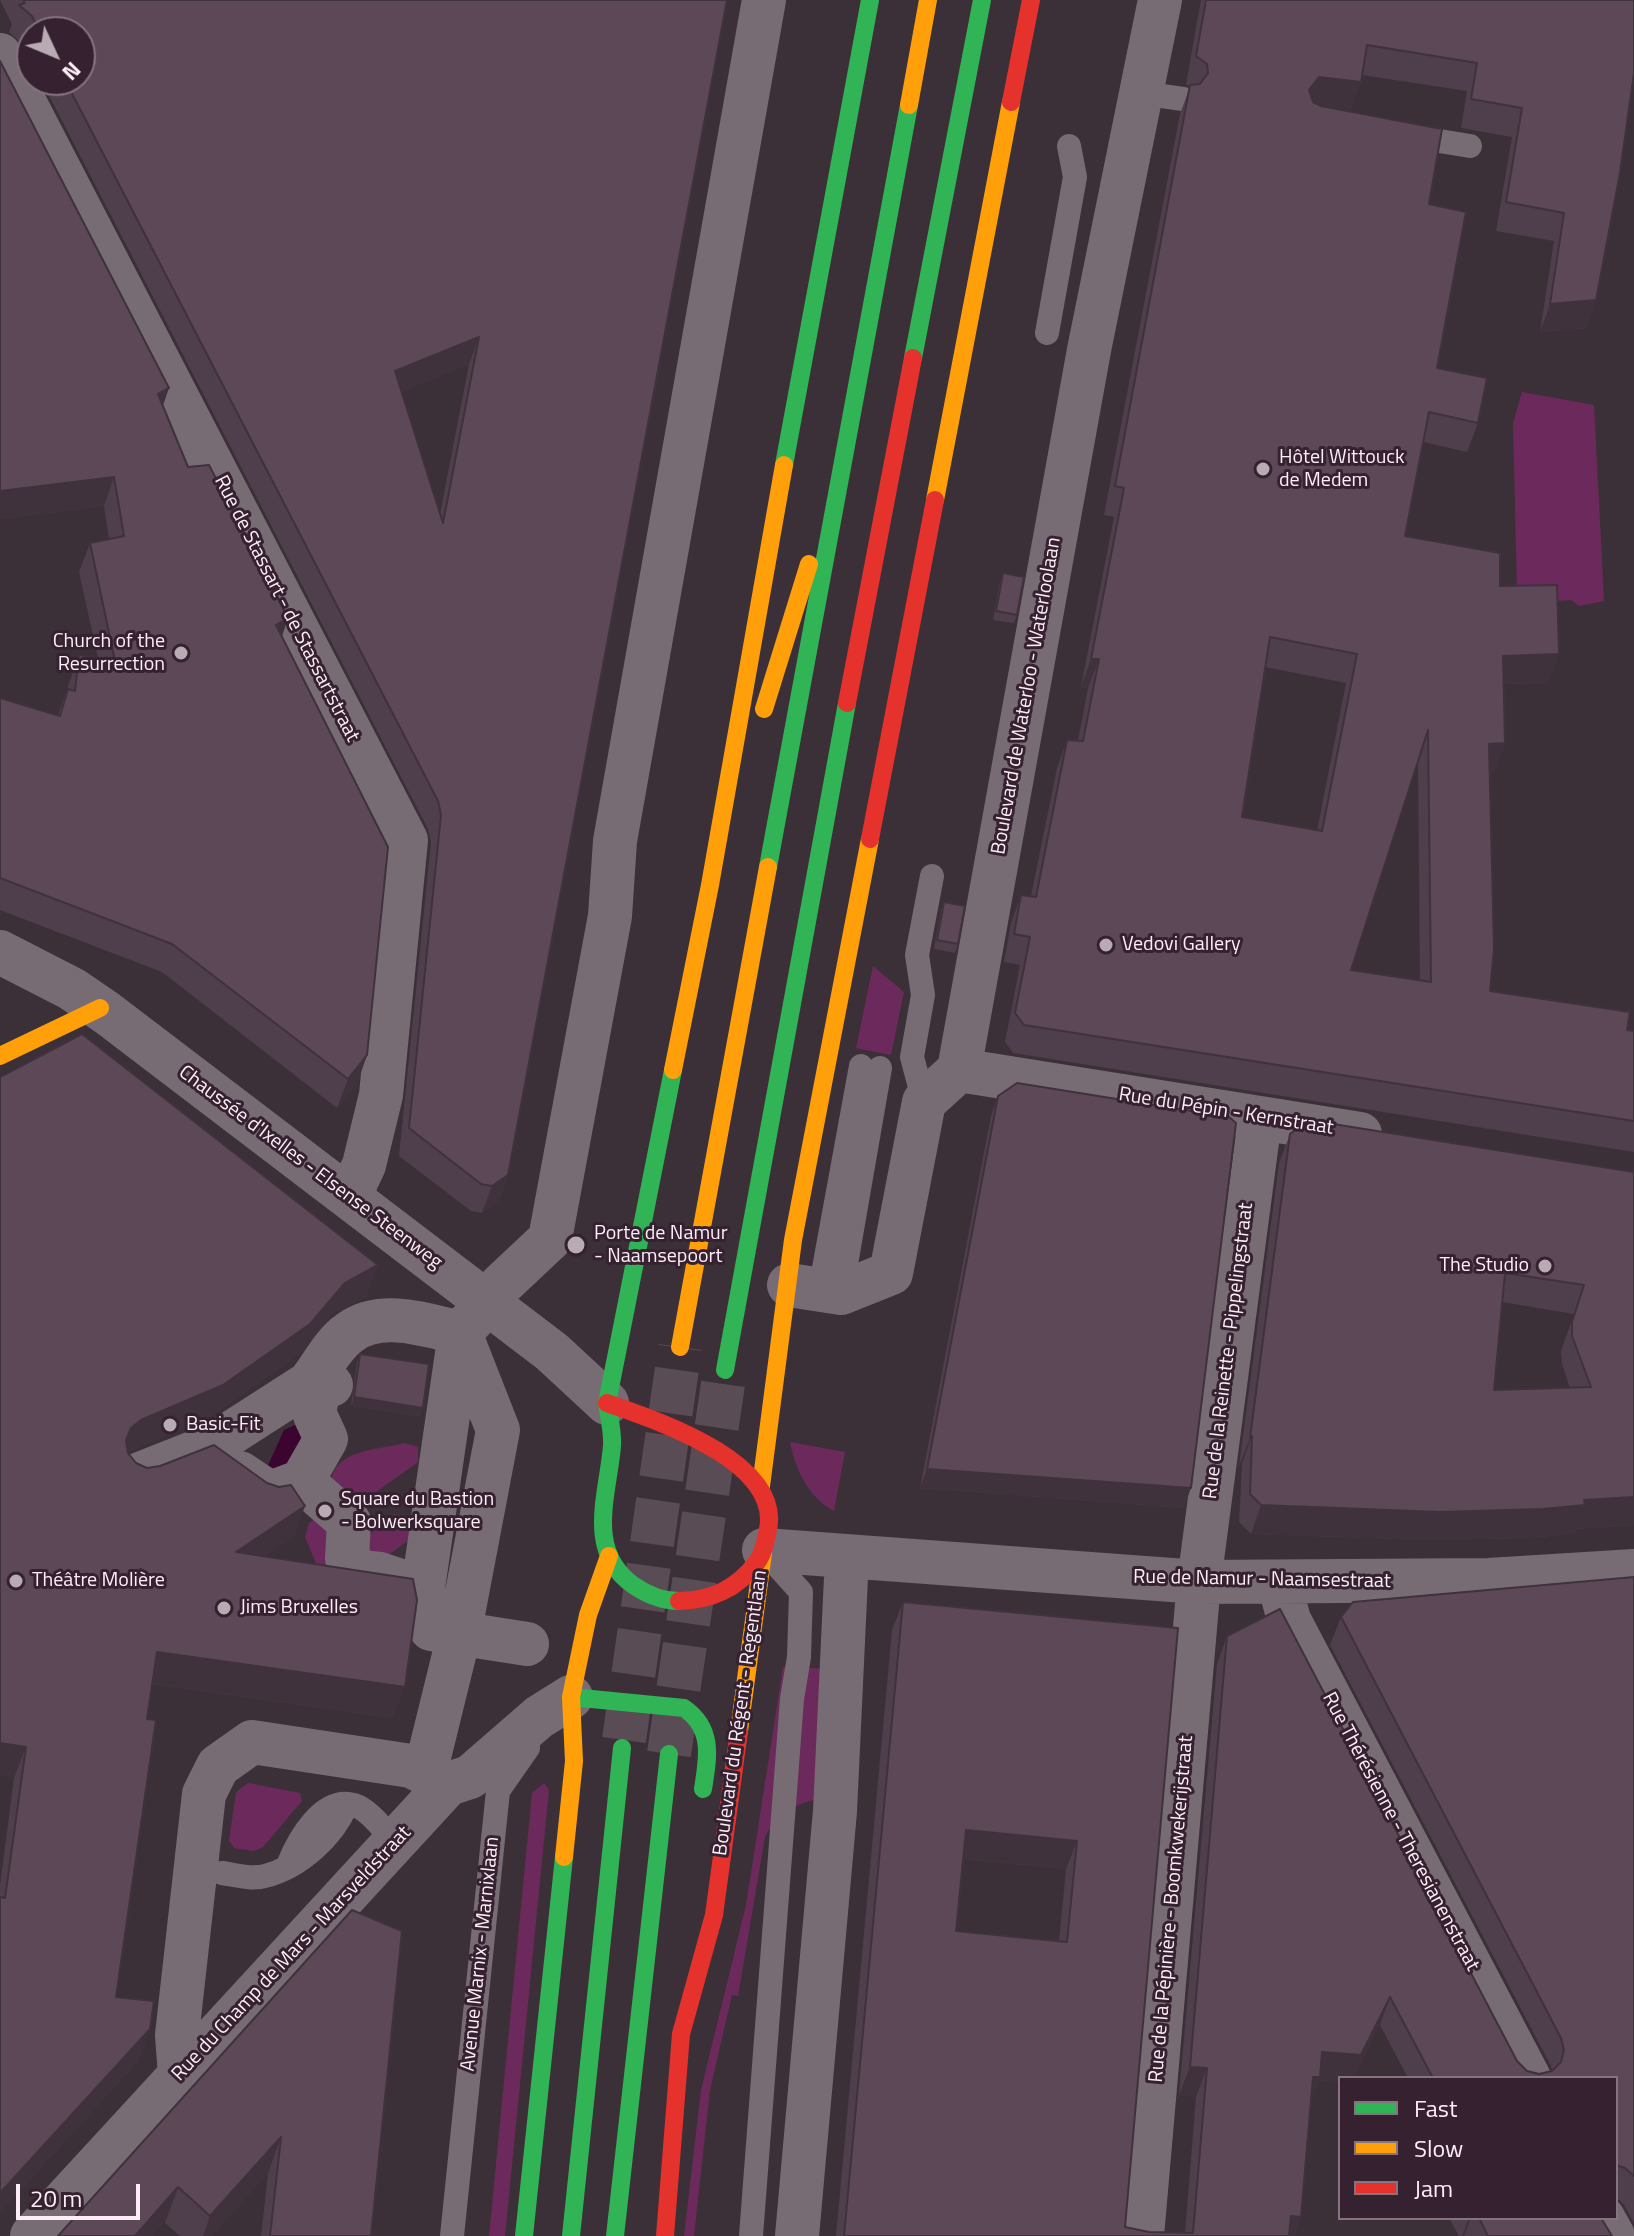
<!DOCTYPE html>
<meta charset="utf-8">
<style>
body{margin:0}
#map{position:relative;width:1634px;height:2236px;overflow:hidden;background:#3c3038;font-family:"Titillium Web",sans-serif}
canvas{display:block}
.legend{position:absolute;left:1338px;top:2076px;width:280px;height:144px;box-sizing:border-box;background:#362130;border:2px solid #857380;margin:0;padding:10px 14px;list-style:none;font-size:24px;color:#fcedf7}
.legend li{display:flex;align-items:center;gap:16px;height:40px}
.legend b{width:40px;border:2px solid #857380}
.north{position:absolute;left:16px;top:16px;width:80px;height:80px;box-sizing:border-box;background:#362130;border:2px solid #857380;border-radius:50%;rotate:134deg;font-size:22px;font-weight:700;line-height:32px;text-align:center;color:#fcedf7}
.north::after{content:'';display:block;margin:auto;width:28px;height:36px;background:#b9abb4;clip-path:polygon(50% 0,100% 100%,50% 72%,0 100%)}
.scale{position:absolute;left:16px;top:2184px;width:124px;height:36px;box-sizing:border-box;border:4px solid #fcedf7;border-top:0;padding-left:10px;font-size:24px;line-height:28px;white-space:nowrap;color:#fcedf7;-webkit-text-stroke:6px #362130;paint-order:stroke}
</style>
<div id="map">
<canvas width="1634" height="2236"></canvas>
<ul class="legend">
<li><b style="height:10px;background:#30b455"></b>Fast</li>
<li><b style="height:10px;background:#ff9f0a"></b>Slow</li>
<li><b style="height:10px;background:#e5322d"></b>Jam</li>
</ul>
<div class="north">N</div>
<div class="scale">20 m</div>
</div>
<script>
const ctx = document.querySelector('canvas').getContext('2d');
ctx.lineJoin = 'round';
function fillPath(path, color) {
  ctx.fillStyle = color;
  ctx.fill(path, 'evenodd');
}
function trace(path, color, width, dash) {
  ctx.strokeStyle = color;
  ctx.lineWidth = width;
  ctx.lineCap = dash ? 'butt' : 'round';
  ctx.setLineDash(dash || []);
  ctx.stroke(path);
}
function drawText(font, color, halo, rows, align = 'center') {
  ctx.font = font + ' "Titillium Web",sans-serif';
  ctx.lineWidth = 6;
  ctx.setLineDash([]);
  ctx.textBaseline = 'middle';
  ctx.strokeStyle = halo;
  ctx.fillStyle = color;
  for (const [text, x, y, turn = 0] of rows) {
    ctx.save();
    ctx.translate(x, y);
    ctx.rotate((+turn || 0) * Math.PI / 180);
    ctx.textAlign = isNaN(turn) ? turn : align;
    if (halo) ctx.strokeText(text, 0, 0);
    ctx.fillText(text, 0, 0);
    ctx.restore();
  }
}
fillPath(new Path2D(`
 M1522 392 1594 405 1604 601 1579 606 1571 600 1557 601 1517 591 1513 423Z
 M873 966 904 992 891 1055 856 1048Z
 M790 1442 845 1452 834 1511C809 1498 795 1469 790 1442Z
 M405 1443 418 1447V1462L368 1498 354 1502 331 1481C336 1449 378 1450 405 1443Z
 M395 1514 404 1516 411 1525 409 1540 377 1563 356 1552 384 1518Z
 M317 1518 328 1519 335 1567 320 1573 305 1537 309 1523Z
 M783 1667 831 1669 821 1798C795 1804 777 1813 765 1837L738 1996 732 1995 710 2090 694 2236H684L701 2090 746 1905Z
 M248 1783 300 1793 302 1801 263 1847 254 1851 234 1848 229 1841 236 1792Z
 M544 1783 549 1790 505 2236H489L532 1793Z`), '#6b2a5b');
fillPath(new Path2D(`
 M297 1424 308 1431 279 1478 265 1472 284 1430Z`), '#3b0530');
trace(new Path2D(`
 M624 1740 680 1347
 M669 1754 725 1370`), '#594c55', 44, [44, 22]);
trace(new Path2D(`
 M1141 93 1183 99
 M1409 136 1470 146
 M1047 333 1075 177 1069 146
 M924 1102 912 1057 923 995 917 955 932 876
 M820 1290 861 1066
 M841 1293 880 1068
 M289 1863C298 1841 322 1796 354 1805 370 1810 384 1831 396 1843
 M222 1873C236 1875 252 1880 265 1876 300 1867 333 1837 347 1804
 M452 2236 498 1791 528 1748
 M751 2236 792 1699 799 1657 801 1592 764 1551`), '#786c74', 24);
trace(new Path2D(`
 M0 55 406 840 381 1095 364 1165 349 1197
 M0 952 72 989 107 1013 552 1352 607 1403
 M959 1070 1360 1134
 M501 1285 550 1239 610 916 615 841 764 0
 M789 1285 841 1293 891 1273 924 1102 959 1070 1089 350 1160 0
 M316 1404 309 1383C321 1368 333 1344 349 1333 380 1309 427 1325 460 1333L423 1588
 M211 1446 309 1383 331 1385
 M240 1473 270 1493 302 1481 349 1522 347 1558 361 1572 380 1574 407 1583
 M140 1474 211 1446 216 1453
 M302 1481 326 1439 315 1415
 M764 1550 1199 1582 1489 1580 1634 1571
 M1279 1582 1289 1620 1529 2078
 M417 1586 423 1588 431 1629 527 1644
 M428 1761 459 1635 498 1430 460 1333 473 1319
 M180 2075 177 2035 204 1794 218 1766 252 1742 411 1766 448 1784
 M1603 2218 1613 2236
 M32 2236 448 1784 470 1777 539 1717 571 1697
 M797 2236 835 1811 847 1556
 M1142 2236 1199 1582 1260 1119`), '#786c74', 44);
trace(new Path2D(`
 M913 358 982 0
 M784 465 870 0
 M768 867 909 105
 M673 1070 607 1403C609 1417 613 1432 612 1446 608 1494 585 1551 633 1585 646 1594 662 1601 679 1601
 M725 1370 847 703
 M571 1697 684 1708C714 1729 708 1757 703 1789
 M524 2236 564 1857
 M571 2236 622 1748
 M615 2236 669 1754`), '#30b455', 18);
trace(new Path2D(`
 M909 105 928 0
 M935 500 1011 102
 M764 709 809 564
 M0 1056 100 1008
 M673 1070 710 885 784 465
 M680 1347 768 867
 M761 1486 793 1240 870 839
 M739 1731 763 1553
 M564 1857 574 1761 571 1697 588 1615 609 1556`), '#ff9f0a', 18);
trace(new Path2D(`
 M1011 102 1031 0
 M847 703 913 358
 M870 839 935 500
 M607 1403C658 1421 787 1463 767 1534 765 1544 763 1554 757 1562 737 1589 712 1600 679 1601
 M665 2236 681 2034 714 1915 739 1731`), '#e5322d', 18);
fillPath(new Path2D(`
 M0 0H727L508 1175 498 1202 482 1213 471 1211 399 1156 431 842 428 829 41 80H80V32H32V62L22 44 9 32 12 24ZM469 364 440 514 401 392Z
 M1201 0H1634L1596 300 1586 328 1540 332 1554 241 1496 231 1512 137 1461 128 1467 91 1362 75 1361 82 1350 111 1338 109 1429 204 1437 368 1478 423 1467 452 1423 442 1405 536 1500 586 1559 654 1548 683 1503 684 1505 743 1494 772H1490V991L1634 1031V1152L1013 1053 1005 1042 1020 965 1004 962 1011 923 1021 895 1031 896 1057 768 1067 740 1078 741 1088 688 1081 687 1114 517 1104 515 1180 114 1190 87 1186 84ZM1265 667 1346 683 1317 831 1242 817ZM1418 762 1420 981 1351 970Z
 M163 406 188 467 288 618 282 636 367 1055 357 1083 337 1108 162 972 0 910V698L58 715 79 655 98 658 79 572 90 543 109 539 104 506 0 519Z
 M1003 573 1017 615 1014 623 993 620 1000 581Z
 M944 902 958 944 955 953 934 949 941 910Z
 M0 1077 367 1296 333 1313 298 1355 211 1416 130 1451 128 1453 136 1463 294 1537 264 1556 393 1718 152 1684 147 1719 116 1997 139 2060 0 2212V1886L14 1778Z
 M998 1096 1191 1488 1183 1508 920 1488 991 1116Z
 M1290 1134 1634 1172V1525L1576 1529 1575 1533 1533 1538 1428 1540 1251 1534 1239 1522 1242 1464 1239 1466 1279 1163ZM1502 1302 1574 1314 1561 1351 1562 1364 1570 1388 1494 1390Z
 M360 1354 420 1416 351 1406 357 1362Z
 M1634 1577V2223L1624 2205 1616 2197V2078H1408L1380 2025 1319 2081 1311 2102 1301 2217 1294 2236H836L892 1630 903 1602 1178 1628 1125 2227 1149 2232 1185 2233 1196 2097 1179 2095 1217 1664 1227 1636 1517 2061 1527 2071 1539 2074 1552 2071 1551 2066 1330 1645 1341 1617ZM964 1859 1066 1869 1059 1941 956 1931Z
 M352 1910 371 2236H261L268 2173 211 2236H180L165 2223 58 2236Z
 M1449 2218H1601L1612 2236H1459Z`), '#4f3e4b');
fillPath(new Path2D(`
 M1319 77 1361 82 1350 111 1308 106 1309 90Z
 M1596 300 1586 328 1540 332 1550 304Z
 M479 337 469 364 385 399 395 371Z
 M169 388 159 417 158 394Z
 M114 477 104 506 0 519V491Z
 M288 618 278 647 276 625Z
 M1559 654 1548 683 1492 684 1503 656Z
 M1091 659H1099L1088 688 1081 687Z
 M1505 743 1494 772H1478L1489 744Z
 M367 1055 357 1083 337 1108 348 1079Z
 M508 1175 498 1202 482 1213 492 1186Z
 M378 1265 367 1296 333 1313 298 1355 211 1416 130 1451 120 1459 131 1428 141 1420 345 1283Z
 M354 1397 423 1408 420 1416 351 1406Z
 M1252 1436 1242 1464 1239 1466 1250 1438Z
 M927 1469 1191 1488 1183 1508 920 1488Z
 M1634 1497V1525L1576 1529 1575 1533 1533 1538 1428 1540 1251 1534 1261 1505 1584 1500Z
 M305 1506 294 1537 225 1583 236 1552Z
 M157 1652 405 1687 393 1718 146 1683Z
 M0 1743 26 1747 14 1778 0 1776Z
 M966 1830 1077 1841 1066 1869 956 1858Z
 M1390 1997 1380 2025 1354 2078H1340V2083L1319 2081 1310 2106 1303 2105 1322 2052Z
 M150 2029 139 2060 0 2212V2193Z
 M1190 2067 1207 2068 1196 2097 1179 2095Z
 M281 2137 268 2173 211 2236H203L210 2216Z
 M178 2187 165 2223 153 2236H135Z
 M1291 2216 1301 2217 1294 2236H1284Z
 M1469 2218H1471L1464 2236H1462Z`), '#40323d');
const building = new Path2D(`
 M23 0H727L508 1175 492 1186 481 1184 409 1128 441 815 438 801 65 80H80V32H40L32 16 19 5 25 3ZM479 337 443 523 395 371Z
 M1206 0H1634V73L1620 173 1596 300 1550 304 1564 213 1506 202 1522 108 1471 99 1477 63 1367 45 1361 82 1319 77 1309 90 1313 102 1321 106 1442 129 1429 204 1466 212 1437 368 1487 378 1478 423 1429 412 1405 536 1500 553V586L1557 585 1559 654 1503 656 1505 743 1489 744 1494 949 1490 991 1630 1012 1627 1030 1634 1031V1121L1024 1025 1015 1013 1030 937 1014 934 1021 895 1036 897 1067 740 1083 741 1099 659H1091L1124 488 1115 486 1190 85 1200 84 1208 73 1207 64 1196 56ZM1270 637 1357 654 1322 831 1242 817ZM1428 730 1431 982 1351 970Z
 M0 61 169 388 158 394 188 467 209 465 288 618 276 625 388 847 367 1055 348 1079 172 944 0 878V698L60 716 68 689 75 691 79 655 115 661 90 543 124 536 114 477 0 491Z
 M1003 573 1024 577 1017 615 996 611Z
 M944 902 965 906 958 944 937 940Z
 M82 1034 378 1265 345 1283 310 1324 223 1385 141 1420 131 1428 126 1440 128 1453 136 1463 147 1468 160 1466 214 1445 267 1483 279 1487 291 1485 305 1506 236 1552 413 1579 417 1600 405 1687 157 1652 147 1719 156 1720 116 1997 154 2001 150 2029 0 2193V1897L5 1898 26 1747 0 1743V1077Z
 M1017 1083 1229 1117 1236 1123 1191 1488 927 1469 998 1096Z
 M1308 1120 1634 1172V1497L1584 1500 1585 1505 1543 1509 1439 1512 1261 1505 1250 1494 1252 1436 1250 1438 1290 1134ZM1505 1273 1584 1285 1572 1322V1336L1591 1387 1494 1390Z
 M360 1354 429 1364 423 1408 354 1397Z
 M1634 1577V2176L1625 2168 1616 2165V2078H1433L1390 1997 1361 2055 1322 2052 1320 2077H1313L1301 2217 1291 2216 1289 2236H844L903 1602 1178 1628 1125 2227 1149 2232 1193 2233 1207 2068 1190 2067 1227 1636 1280 1609 1517 2061 1527 2071 1539 2074 1552 2071 1561 2062 1564 2050 1561 2038 1341 1617 1353 1602ZM966 1830 1077 1841 1067 1942 956 1931Z
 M352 1910 402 1931 371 2236H270L281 2137 210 2216 178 2187 135 2236H58Z
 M1479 2218H1601L1612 2236H1488Z`);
fillPath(building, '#5c4857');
trace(building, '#40323d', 2);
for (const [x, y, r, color] of [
 [1263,469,8,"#b9abb4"],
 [181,653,8,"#b9abb4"],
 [1106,945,8,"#b9abb4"],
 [576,1245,10,"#b9abb4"],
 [1545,1266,8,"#b9abb4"],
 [170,1425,8,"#b9abb4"],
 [325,1511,8,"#b9abb4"],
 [16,1581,8,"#b9abb4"],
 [224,1608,8,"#b9abb4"]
]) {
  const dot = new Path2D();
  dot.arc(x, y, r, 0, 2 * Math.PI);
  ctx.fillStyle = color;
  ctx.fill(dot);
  trace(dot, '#362130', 3);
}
drawText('20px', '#fcedf7', '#362130', [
 ["Hôtel Wittouck",1279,458],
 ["de Medem",1279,481],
 ["Church of the",165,642,"right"],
 ["Resurrection",165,665,"right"],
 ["Vedovi Gallery",1122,945],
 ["Porte de Namur",594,1234],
 ["- Naamsepoort",594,1257],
 ["The Studio",1529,1266,"right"],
 ["Basic-Fit",186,1425],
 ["Square du Bastion",341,1500],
 ["- Bolwerksquare",341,1523],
 ["Théâtre Molière",32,1581],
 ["Jims Bruxelles",240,1608]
], 'left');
drawText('20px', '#fcedf7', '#362130', [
 ["Rue de Stassart - de Stassartstraat",286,609,63],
 ["Boulevard de Waterloo - Waterloolaan",1027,696,-80],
 ["Rue du Pépin - Kernstraat",1226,1112,9],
 ["Chaussée d'Ixelles - Elsense Steenweg",310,1168,37],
 ["Rue de la Reinette - Pippelingstraat",1229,1351,-83],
 ["Rue de Namur - Naamsestraat",1262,1580,1],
 ["Boulevard du Régent - Regentlaan",741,1713,-82],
 ["Rue Thérésienne - Theresianenstraat",1400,1832,62],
 ["Rue de la Pépinière - Boomkwekerijstraat",1172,1909,-85],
 ["Rue du Champ de Mars - Marsveldstraat",292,1954,-47],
 ["Avenue Marnix - Marnixlaan",481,1954,-84]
]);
</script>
